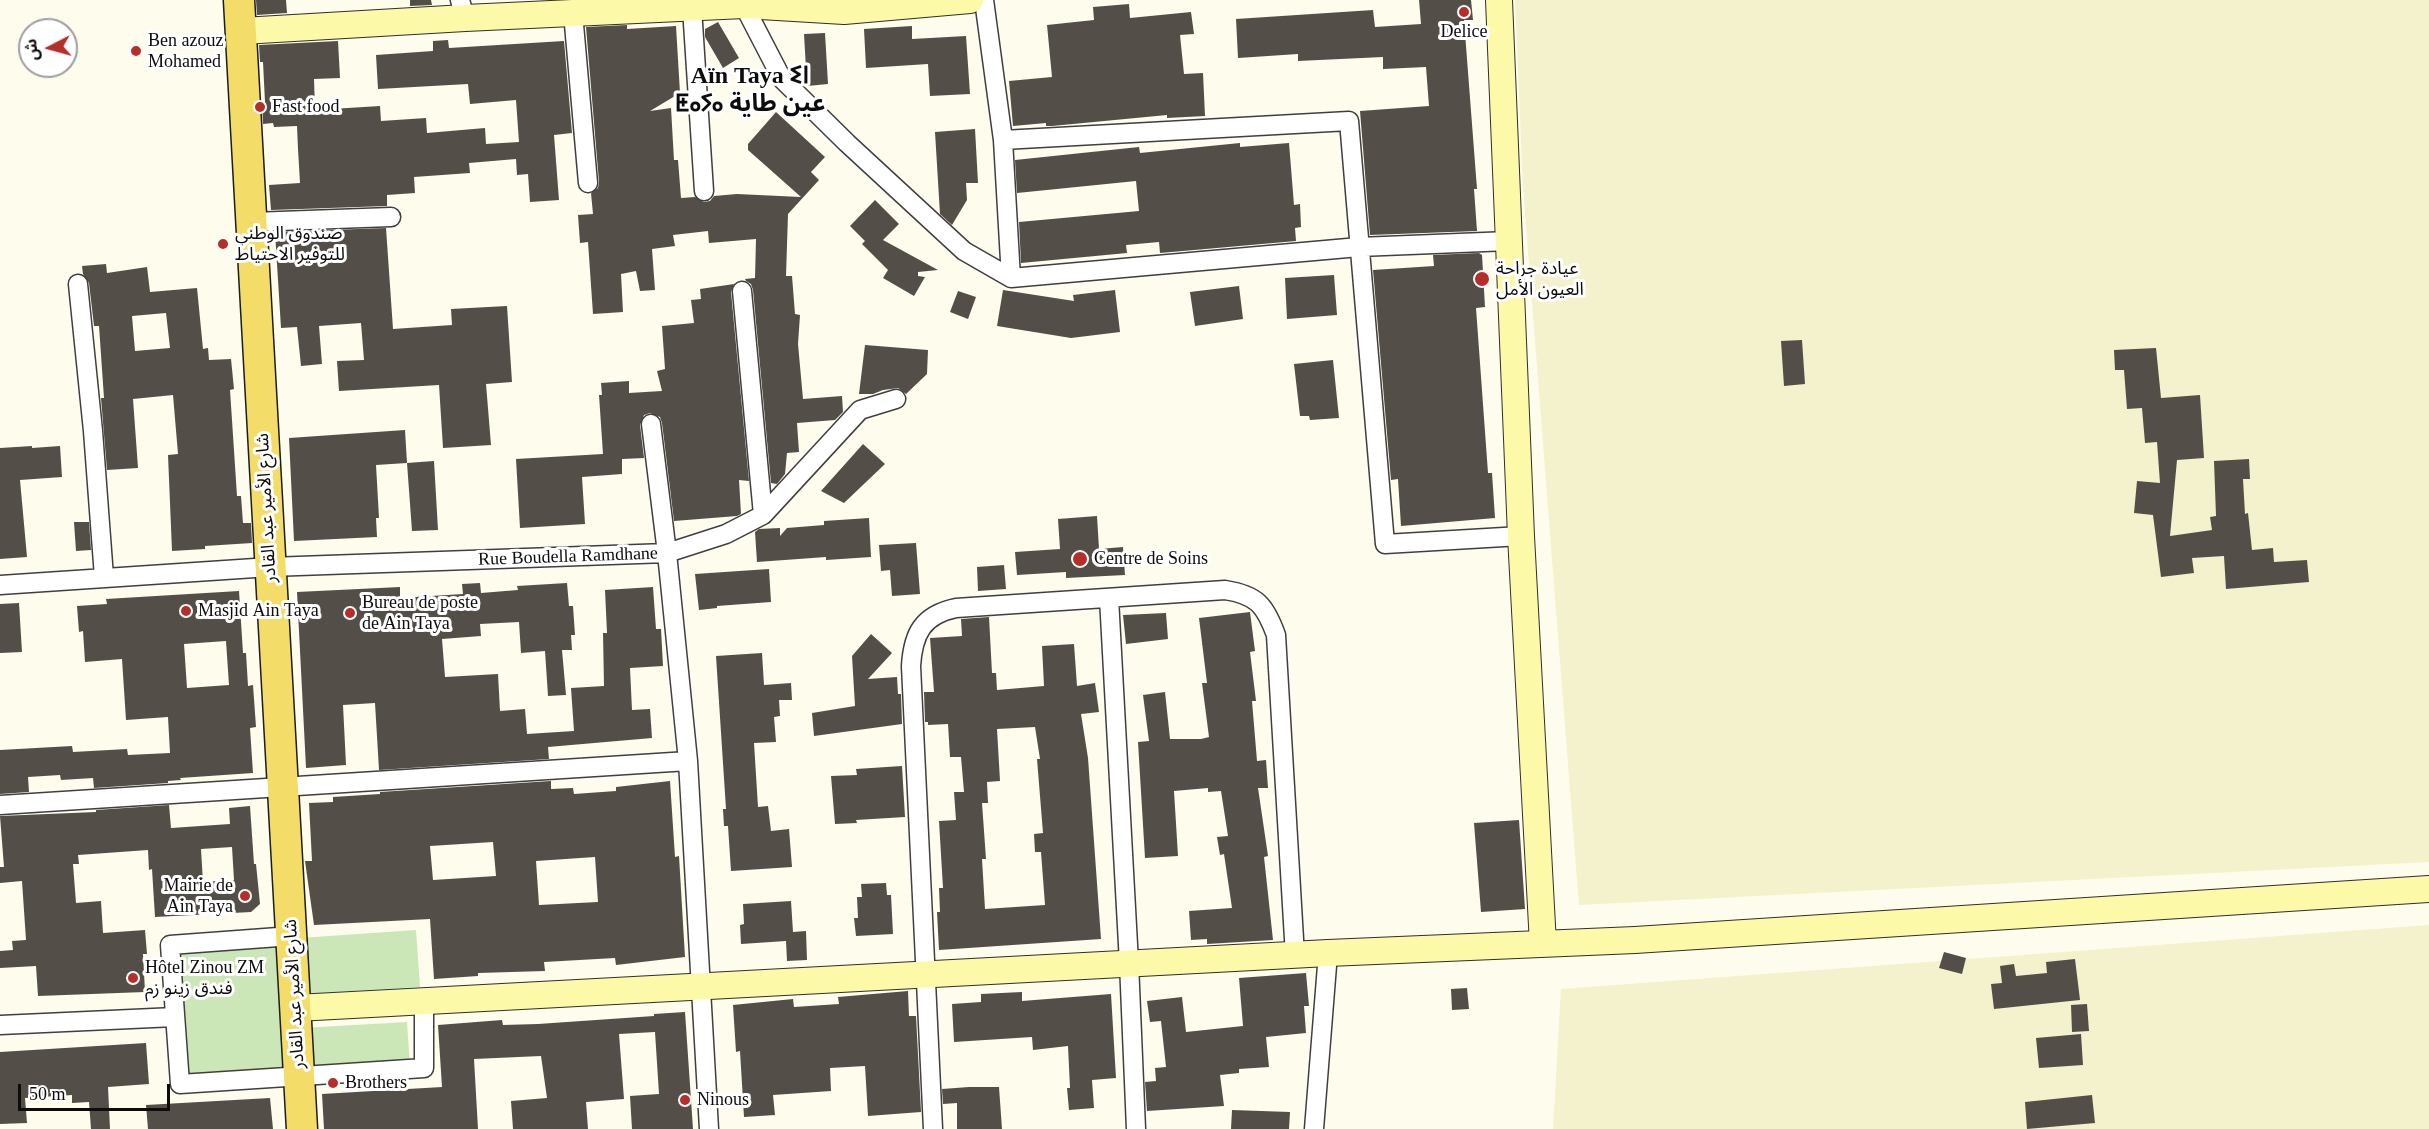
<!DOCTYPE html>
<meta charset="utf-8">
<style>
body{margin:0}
#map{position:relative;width:2429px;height:1129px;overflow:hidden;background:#fefcec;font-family:"Times New Roman","Noto Sans Arabic",serif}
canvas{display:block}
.north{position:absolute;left:18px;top:18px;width:60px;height:60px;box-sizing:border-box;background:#fff;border:2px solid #9e9e9e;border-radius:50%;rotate:264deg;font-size:16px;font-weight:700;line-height:24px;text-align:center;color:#0c0c0c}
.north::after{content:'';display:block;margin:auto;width:21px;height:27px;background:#b62e2a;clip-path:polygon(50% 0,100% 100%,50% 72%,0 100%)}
.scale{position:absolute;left:18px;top:1084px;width:152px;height:27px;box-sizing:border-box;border:3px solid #0c0c0c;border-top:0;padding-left:8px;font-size:18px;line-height:21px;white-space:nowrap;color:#0c0c0c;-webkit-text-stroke:4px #fff;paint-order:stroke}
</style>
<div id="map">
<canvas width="2429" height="1129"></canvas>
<div class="north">ش</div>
<div class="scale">50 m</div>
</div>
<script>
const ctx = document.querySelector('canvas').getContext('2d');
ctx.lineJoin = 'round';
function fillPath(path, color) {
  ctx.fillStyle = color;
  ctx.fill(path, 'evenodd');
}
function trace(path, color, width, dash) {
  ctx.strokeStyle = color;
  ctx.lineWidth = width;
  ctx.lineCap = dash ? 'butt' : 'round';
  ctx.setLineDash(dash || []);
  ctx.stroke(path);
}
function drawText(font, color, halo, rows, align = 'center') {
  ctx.font = font + ' "Times New Roman","Noto Sans Arabic","Noto Sans Tifinagh",serif';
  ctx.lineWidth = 6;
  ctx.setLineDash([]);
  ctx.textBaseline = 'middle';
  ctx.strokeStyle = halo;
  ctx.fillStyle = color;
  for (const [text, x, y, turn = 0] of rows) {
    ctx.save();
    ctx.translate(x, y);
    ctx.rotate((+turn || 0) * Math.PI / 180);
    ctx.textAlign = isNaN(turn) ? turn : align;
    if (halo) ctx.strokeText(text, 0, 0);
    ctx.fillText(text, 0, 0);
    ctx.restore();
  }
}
fillPath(new Path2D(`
 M1515 0H2429V862L1579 905 1523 187Z
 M2429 925V1129H1553L1561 989Z`), '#f3f2cd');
fillPath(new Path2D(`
 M416 930 420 987 303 994 300 938Z
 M276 943 284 1072 186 1078 178 949Z
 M407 1022 410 1066 305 1072 302 1028Z`), '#cce7b7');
fillPath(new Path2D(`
 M256 0H286L287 13 257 15Z
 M410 0H431L432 5 410 6Z
 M1419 0H1471L1473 20H1464L1477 189H1474L1477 231 1370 235 1360 111 1429 106 1426 67 1383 69V57L1298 61V54L1238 58 1236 19 1373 10 1375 27 1421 24Z
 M1129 4 1130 18 1191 12 1194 34 1180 35 1184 74 1203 73 1205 116 1167 118V115L1052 126H1046V123L1013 126 1009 81 1052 77 1047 25 1094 20 1093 7Z
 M718 22 739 58 723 68 705 37V29Z
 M627 25V29L676 26 680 93 650 111 671 108 674 160H678L681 198 695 197 704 202 710 201 714 196 737 194 801 197 748 150V144L776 112 825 157 811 172 819 180 788 214 786 276H792L795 314 800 315 798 344 803 399 842 396 843 412 835 420 797 423 799 452 787 453 785 474 777 484 771 483 753 290 751 284 746 281 745 279 755 278 756 239 709 243 708 231 673 235 675 246 652 249 655 290 640 291 636 271 621 274 623 312 593 314 588 242 580 243 578 215 593 214 591 193 598 188 599 182 586 27Z
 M912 26V39L966 36 970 94 930 96 928 64 866 68 864 29Z
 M825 33 828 84 807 86 804 34Z
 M448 40 449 48 564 41 572 133 554 135 559 200 530 202 528 174 517 175 516 159 469 163 470 173 414 177 415 193 387 195V206L271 210 269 185 300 183 298 149 297 126 274 127 273 123 263 124 262 103 265 102 263 62H260L259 45 338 41 340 78 314 79 315 110 380 106 381 121 426 118 427 133 485 128 486 144 519 142 516 100 470 104 468 84 378 89 376 55 433 51V41Z
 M975 129 978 183H966L967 200 952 225 940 214 935 132Z
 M1240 143V147L1289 143 1294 205 1300 204 1301 227 1295 228 1296 241 1160 253 1159 242 1126 245 1127 253 1021 263 1019 222 1139 211 1136 181 1017 193 1015 160 1139 147 1140 153Z
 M875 200 899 224 883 240 938 270 918 272V276L925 277 914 296 883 278 888 270 862 244 865 241 850 226Z
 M386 228 393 329 452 325 451 309 507 306 512 382 486 384 491 445 443 448 439 385 339 391 337 361 364 360 361 323 319 326 322 364 301 366 297 327 281 328 275 232Z
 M1479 253 1482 255 1485 307 1476 308 1488 473H1492L1495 518 1401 526 1398 479 1391 480 1373 270 1434 266 1433 255Z
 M106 264 107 273 147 267 150 292 197 288 203 349 208 348 209 360 231 359 234 389 230 390 237 496H241L243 523H251L252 543 205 546V549L172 551 168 455 178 454 173 395 133 399 138 468 107 470 101 398H104L99 326H94L89 283 83 274 82 266ZM166 313 170 348 135 351 132 316Z
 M1334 275 1337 315 1287 319 1285 278Z
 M734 284 731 292 749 481 739 480 741 514 737 516 674 521 662 423 660 417 650 413 644 415 640 425 644 458 622 459V474L582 477 585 524 520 528 516 459 603 454 599 395H602L601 383 629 381V393L662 391 657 371 665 369 662 326 694 323 691 300 701 299 700 289Z
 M1239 286 1243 319 1195 326 1190 292Z
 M1003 290 1074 301 1073 295 1115 290 1120 332 1071 338 997 326Z
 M958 291 976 297 968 319 950 312Z
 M1802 340 1805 384 1784 386 1781 341Z
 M865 345 928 350 927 374 906 394 898 388 883 390 873 394H859Z
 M2156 348 2161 398 2200 395 2204 458 2177 460 2170 536 2212 530 2210 517 2216 516 2214 461 2249 459 2250 479H2243L2245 514 2248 513 2252 550 2273 548 2274 562 2307 560 2309 582 2226 589 2224 556 2192 558 2194 573 2161 577 2153 515 2134 513 2137 481 2160 483 2157 442 2145 443 2142 408 2127 409 2124 370H2115L2114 350Z
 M1333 360 1339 418 1310 420 1309 416H1300L1294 364Z
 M405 430 407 463 376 465 379 518H376L377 537 294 541 289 438Z
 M863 444 885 464 844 503 821 491Z
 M32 446V448L60 446 62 477 20 480 27 557 0 559V448Z
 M434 461 438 530 412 531 407 463Z
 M1097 516 1099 549 1123 547 1125 575 1066 578V572L1017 575 1015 552 1060 549 1058 519Z
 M869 518 871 557 826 560V557L757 562 755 532 759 529 780 528V536L787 528 824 525V521Z
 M74 522H89L91 550 76 551Z
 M916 543 920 594 892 596 890 570 881 571 879 545Z
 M1004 565 1006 589 978 591 977 567Z
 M769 569 771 602 717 606V608L699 610 695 574Z
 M480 583 481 593 518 590 517 586 567 583 569 606H573L575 635H571L572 650H562L566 695 548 696 545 651 521 653 519 622 480 624 481 636 442 639 445 677 498 674 500 711 525 709 527 734 574 731 571 688 604 686 603 633H607L605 590 653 587 656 629H661L663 666 630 668 632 710 650 709 652 738 548 747 549 759 379 770 375 703 343 705 346 765 306 768 297 592 400 587V598L463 594 462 584Z
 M239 591 243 653H246L248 686 253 685 256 727 250 728 253 773 180 778 181 780 168 781V783L94 788 93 778 61 780 60 775 28 777 29 792 0 794V750L72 746 73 752 127 749 128 755 170 753 168 717 126 720 122 659 85 662 83 631 79 632 77 606 107 604 106 599ZM226 641 229 685 187 688 184 644Z
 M19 603 22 652 0 653V604Z
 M1250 612 1255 651 1250 652 1256 701H1252L1257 761 1266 760 1268 788H1258L1268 856 1264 857 1273 940 1207 944V939L1191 940 1189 911 1232 908 1224 854 1220 855 1217 837 1228 836 1221 791 1208 792V788L1174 791 1178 856 1145 858 1138 742 1149 741 1143 695 1165 692 1170 739H1201L1209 737 1202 683H1207L1199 618Z
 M1166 613 1168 639 1126 644 1123 615Z
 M989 617 992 673H996L997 690 1044 686 1042 646 1074 644 1077 686 1095 683 1099 712 1081 714 1088 758 1101 939 939 950 937 912H940L939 888H943L939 821 956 820 954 792H964L961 757H950L948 724 928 725V722H925L924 692H934L930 638 962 636 961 619ZM1035 727 1040 759H1037L1043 833 1034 834 1035 852H1041L1045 905 985 909 982 859H986L982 803H988L987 782 1000 781 997 729Z
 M871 634 892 653 868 679 897 677 898 694H901L902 724 814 736 812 713 855 706 852 656Z
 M762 653 764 685 791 683 792 700H779L780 716 774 717 776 742 754 743 758 807 768 806 771 831 789 829 792 867 731 871 728 826H724L723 809H726L716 656Z
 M902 766 905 817 856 820 857 823 835 824 831 776 857 775 856 769Z
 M551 781V789L573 788 574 794 616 791V787L670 781 675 857 679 856 685 957 616 965 615 958 544 962 545 971 478 973V976L434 979 430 919 314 925 305 861H312L309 803 333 802V797L380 794V792ZM493 842 496 876 433 880 430 846ZM595 857 598 902 539 905 536 861Z
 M169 805 171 828 230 824 229 808 250 806 254 864H256L260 904 251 912 155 917 152 869 149 870 148 850 78 855 79 864H73L76 903 101 901 103 933 145 930 147 954H143L145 992 38 996 36 966 0 968V951L13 950 12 941 26 940 22 881 0 883V867H4L0 816 96 812V810ZM232 847 234 880 203 882 201 849Z
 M1519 820 1525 909 1481 912 1474 823Z
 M886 883 887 895H891L893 934 856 936 854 918H858L857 897H862L861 884Z
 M791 901 793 932 806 931 807 960 787 961 786 941 741 944 740 925 744 924 743 904Z
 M1944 952 1966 958 1962 974 1939 968Z
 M2075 959 2080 1000 1994 1009 1991 984 2002 983 2000 966 2014 964 2016 976 2047 973 2046 962Z
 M1306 973 1309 1006H1304L1306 1033 1266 1037 1269 1067 1239 1069V1073L1220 1075 1224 1106 1147 1111 1145 1082 1156 1081 1155 1068 1166 1067 1161 1021 1150 1022 1147 1001 1182 997 1186 1032 1243 1026 1239 978Z
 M1467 988 1469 1009 1452 1010 1451 989Z
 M908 991 909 1016H916L921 1112 868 1116 865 1066 830 1068 831 1091 773 1095 775 1115 744 1117 740 1051 736 1052 733 1005 793 999 794 1007 839 1004 838 997Z
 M1022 992V1001L1111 994 1116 1078 1092 1080 1094 1108 1069 1110 1067 1088H1070L1068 1046 1033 1050 1032 1037 954 1042 952 1004 981 1002V994Z
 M2087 1004 2089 1031 2072 1032 2071 1005Z
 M685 1012 693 1129H632L630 1096 659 1094 655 1032 619 1034 624 1099 586 1102 588 1129H513L511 1101 547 1098 541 1056 474 1059 478 1129H324L322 1094 442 1087 438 1025 502 1020 503 1025 538 1024 654 1016V1014Z
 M2081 1034 2083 1065 2039 1068 2036 1038Z
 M146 1043 149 1084 108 1087 110 1129H91L89 1102 72 1103V1095L25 1098 27 1123 0 1124V1052Z
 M969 1087H999L1002 1129H957V1103L943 1104 942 1089Z
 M2092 1095 2095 1123 2027 1129 2025 1102Z
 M270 1098 273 1129H148L146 1105Z
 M1232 1110 1290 1112 1289 1129H1231Z`), '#544e49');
const street = new Path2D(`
 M460 0 465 18
 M741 0 782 79 847 143 964 251 1011 278 1359 247 1509 241
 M984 0 1003 140 1011 278
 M692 8 704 191
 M573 13 588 183
 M1003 140 1349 121 1385 544 1521 536
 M252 222 391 217
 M78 284 93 431 104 577
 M742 291 763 515
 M651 424 667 553 726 534 763 515 860 410 896 399
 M0 585 270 567 667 553 688 761 709 1129
 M1109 598 1129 963 1136 1129
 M0 805 688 761
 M292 936 170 945 180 1084 424 1068V1002
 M0 1025 175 1017
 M933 1129 911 666C913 633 923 615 956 608L1225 590C1257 595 1265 605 1276 635L1295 956
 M1314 1129 1328 953`);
const secondary = new Path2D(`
 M1499 0 1521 536 1543 944
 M242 31 465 18 744 5 844 11 970 0
 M296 1008 1328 953 1635 940 2429 889`);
const primary = new Path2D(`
 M239 0 302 1129`);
trace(street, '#3f3f3f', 21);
trace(secondary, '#2e2e2e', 28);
trace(primary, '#1d1d1d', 33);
trace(street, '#fff', 18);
trace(secondary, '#fcf9a9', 26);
trace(primary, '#f3dc67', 30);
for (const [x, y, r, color] of [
 [1464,12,6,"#b62e2a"],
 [136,51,6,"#b62e2a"],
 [260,107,6,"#b62e2a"],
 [223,244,6,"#b62e2a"],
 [1482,279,8,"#b62e2a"],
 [1080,559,8,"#b62e2a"],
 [186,611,6,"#b62e2a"],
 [350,613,6,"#b62e2a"],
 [245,896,6,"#b62e2a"],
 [133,978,6,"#b62e2a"],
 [333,1083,6,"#b62e2a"],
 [685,1100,6,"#b62e2a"]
]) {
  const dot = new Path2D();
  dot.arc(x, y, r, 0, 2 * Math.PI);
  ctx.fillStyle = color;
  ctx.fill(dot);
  trace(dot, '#fff', 2);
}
drawText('18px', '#0c0c0c', '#fff', [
 ["Delice",1464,32,"center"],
 ["Ben azouz",148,41],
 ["Mohamed",148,62],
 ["Fast food",272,107],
 ["صندوق الوطني",235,234],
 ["للتوفير الاحتياط",235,255],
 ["عيادة جراحة",1496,269],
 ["العيون الأمل",1496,290],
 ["Centre de Soins",1094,559],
 ["Bureau de poste",362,603],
 ["de Ain Taya",362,624],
 ["Masjid Ain Taya",198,611],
 ["Mairie de",233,886,"right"],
 ["Ain Taya",233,907,"right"],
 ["Hôtel Zinou ZM",145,968],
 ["فندق زينو زم",145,989],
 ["Brothers",345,1083],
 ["Ninous",697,1100]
], 'left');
drawText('18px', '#0c0c0c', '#fff', [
 ["شارع الأمير عبد القادر",267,508,-93],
 ["Rue Boudella Ramdhane",568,557,-2],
 ["شارع الأمير عبد القادر",295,994,-93]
]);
drawText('bold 24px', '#0c0c0c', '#fff', [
 ["Aïn Taya ⵉⵏ",750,77],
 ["ⵟⴰⵢⴰ عين طاية",750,105]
]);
</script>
